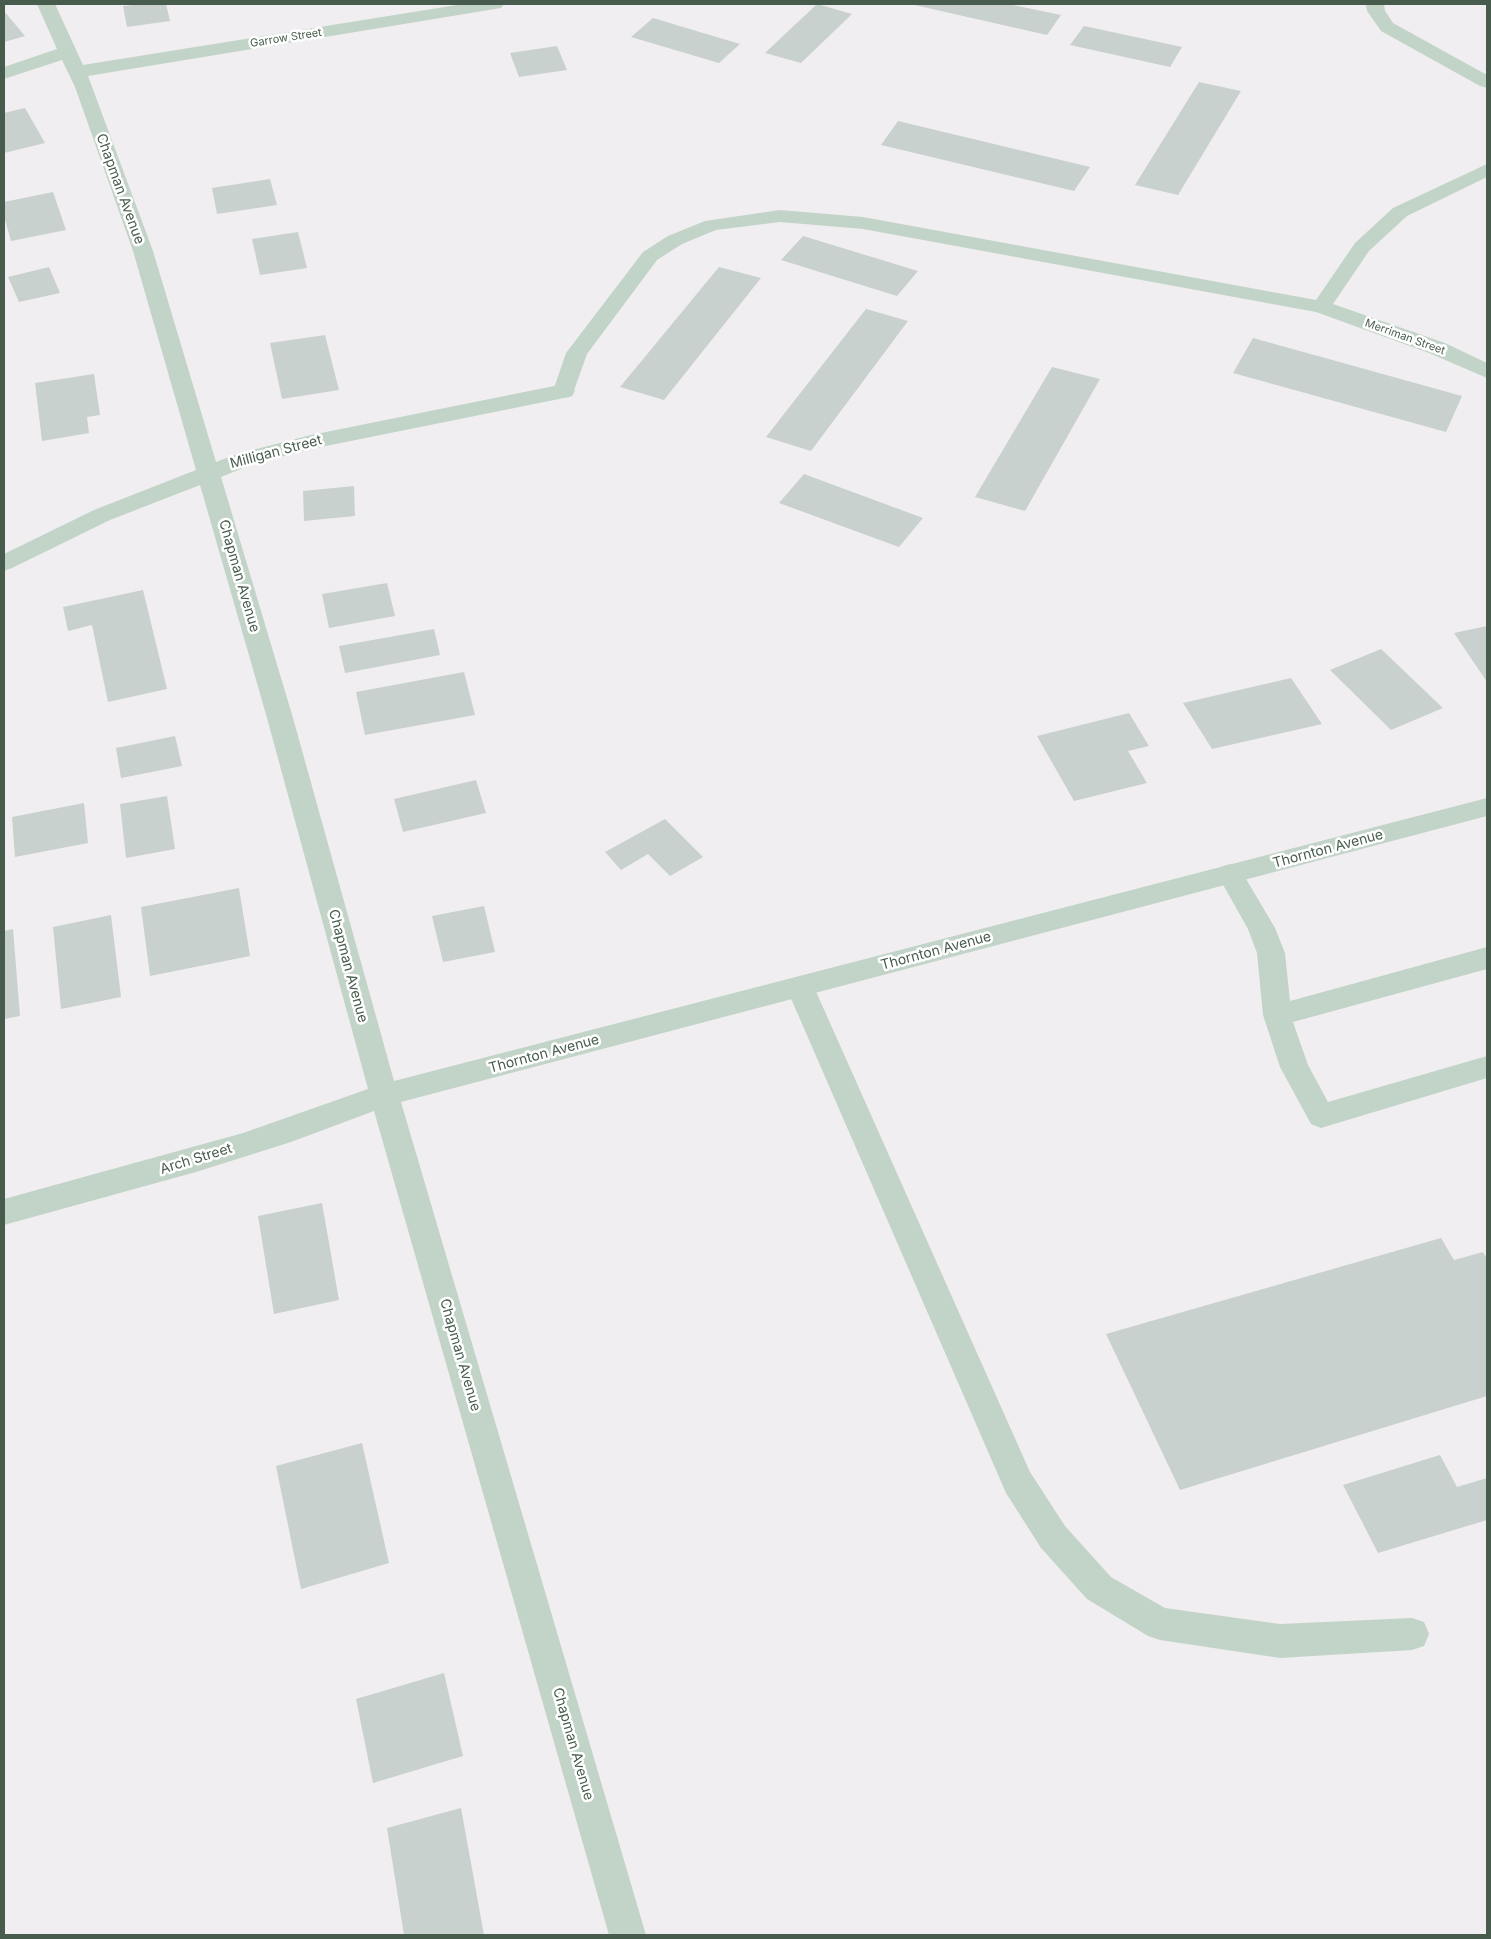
<!DOCTYPE html>
<style>
body{margin:0}
#map{position:relative;width:1491px;height:1939px;overflow:hidden;background:#f1eef1;font-family:Inter,sans-serif}
canvas{display:block}
.frame{position:absolute;inset:0;border:5px solid #475c4d;pointer-events:none}
</style>
<div id="map">
<canvas width="1491" height="1939"></canvas>
<div class="frame"></div>
</div>
<script>
const ctx = document.querySelector('canvas').getContext('2d');
ctx.lineJoin = 'round';
function fillPath(path, color) {
  ctx.fillStyle = color;
  ctx.fill(path, 'evenodd');
}
function drawText(font, color, halo, rows, align = 'center') {
  ctx.font = font + ' Inter,sans-serif';
  ctx.lineWidth = 5;
  ctx.setLineDash([]);
  ctx.textBaseline = 'middle';
  ctx.strokeStyle = halo;
  ctx.fillStyle = color;
  for (const [text, x, y, turn = 0] of rows) {
    ctx.save();
    ctx.translate(x, y);
    ctx.rotate((+turn || 0) * Math.PI / 180);
    ctx.textAlign = isNaN(turn) ? turn : align;
    if (halo) ctx.strokeText(text, 0, 0);
    ctx.fillText(text, 0, 0);
    ctx.restore();
  }
}
fillPath(new Path2D(`
 M143 4H166L170 21 127 27 123 6Z
 M817 4 852 14 801 63 765 53Z
 M910 4H1008L1061 15 1047 35Z
 M4 11 25 36 4 42Z
 M653 18 740 44 719 63 631 37Z
 M1084 26 1182 47 1170 67 1070 45Z
 M557 46 567 70 519 77 510 53Z
 M1199 82 1241 91 1178 195 1135 185Z
 M25 108 45 143 4 153V113Z
 M898 121 1090 167 1074 191 881 145Z
 M270 179 277 205 217 214 212 188Z
 M53 192 66 230 11 241 4 216V202Z
 M298 232 307 268 260 275 252 239Z
 M803 236 918 271 897 296 781 260Z
 M49 267 60 293 19 302 8 277Z
 M719 267 761 278 664 400 620 387Z
 M866 309 908 321 811 451 766 437Z
 M325 335 339 390 282 399 270 343Z
 M1253 338 1462 396 1446 432 1233 373Z
 M1052 367 1100 379 1025 511 975 497Z
 M94 374 100 415 87 417 89 433 42 441 35 383Z
 M804 474 923 518 899 547 779 503Z
 M354 486 355 516 304 521 303 491Z
 M387 583 395 616 329 628 322 594Z
 M143 590 167 689 108 702 92 625 68 631 63 607Z
 M1487 626V682L1454 633Z
 M434 629 440 655 345 673 339 646Z
 M1381 649 1443 708 1391 730 1330 670Z
 M464 672 475 715 365 735 356 692Z
 M1291 678 1322 724 1212 749 1183 703Z
 M1129 713 1149 746 1128 751 1147 783 1074 801 1037 736Z
 M175 736 182 766 121 778 116 748Z
 M476 780 486 813 403 832 394 799Z
 M167 796 175 849 126 858 120 804Z
 M84 803 88 843 15 857 12 817Z
 M665 819 703 857 670 876 648 854 621 870 605 852Z
 M239 888 250 956 150 976 141 907Z
 M484 906 495 952 443 962 432 916Z
 M111 915 121 997 61 1009 53 927Z
 M13 929 20 1016 4 1019V931Z
 M322 1203 339 1300 274 1314 258 1216Z
 M1441 1238 1454 1260 1483 1252 1487 1259V1396L1180 1490 1106 1334Z
 M362 1443 389 1563 301 1589 276 1466Z
 M1440 1455 1457 1487 1487 1478V1520L1378 1553 1343 1485Z
 M444 1673 463 1756 373 1783 356 1699Z
 M461 1808 484 1935H404L387 1828Z`), '#c8d1cd');
fillPath(new Path2D(`
 M1366 4H1384L1385 11 1393 23 1487 75V88L1480 86 1381 31 1367 11Z
 M1487 164V177L1407 216 1369 251 1333 304 1445 343 1487 363V378L1429 353 1316 312 863 229 780 222 716 230 682 244 657 260 587 354 572 396 564 398 556 396 553 391 566 353 643 252 668 236 705 221 780 210 863 217 1316 300 1355 243 1393 208Z
 M1230 864 1239 867 1275 928 1285 953 1290 1001 1487 947V969L1293 1022 1308 1065 1328 1102 1487 1056V1078L1321 1128 1311 1124 1280 1067 1263 1015 1257 953 1248 929 1217 874 1221 867Z
 M800 976 810 979 814 987 1030 1472 1065 1526 1111 1577 1165 1608 1280 1624 1412 1618 1424 1622 1429 1634 1424 1646 1412 1650 1280 1658 1160 1640 1148 1636 1087 1599 1041 1548 1006 1493 786 987 790 979Z`), '#c2d4c7');
fillPath(new Path2D(`
 M37 4H55L83 65 463 4H504L501 8 495 9 88 76 153 251 216 462 237 454 311 435 564 384 572 386 575 391 572 396 564 398 311 449 253 464 221 477 293 718 394 1081 1487 798V816L401 1102 646 1935H609L374 1111 291 1142 196 1172 4 1225V1199L243 1133 368 1089 267 718 200 485 110 520 12 568 4 571V554L94 510 196 470 133 251 75 87 62 60 4 79V67L57 49Z`), '#c2d4c7');
drawText('11px', '#475c4d', '#fff', [
 ["Garrow Street",286,38,-9],
 ["Merriman Street",1405,337,20]
]);
drawText('14px', '#475c4d', '#fff', [
 ["Chapman Avenue",120,189,70],
 ["Milligan Street",276,452,-15],
 ["Chapman Avenue",239,576,74],
 ["Thornton Avenue",1328,849,-15],
 ["Thornton Avenue",936,951,-15],
 ["Chapman Avenue",348,966,75],
 ["Thornton Avenue",544,1054,-15],
 ["Arch Street",196,1159,-17],
 ["Chapman Avenue",460,1355,74],
 ["Chapman Avenue",573,1744,74]
]);
</script>
